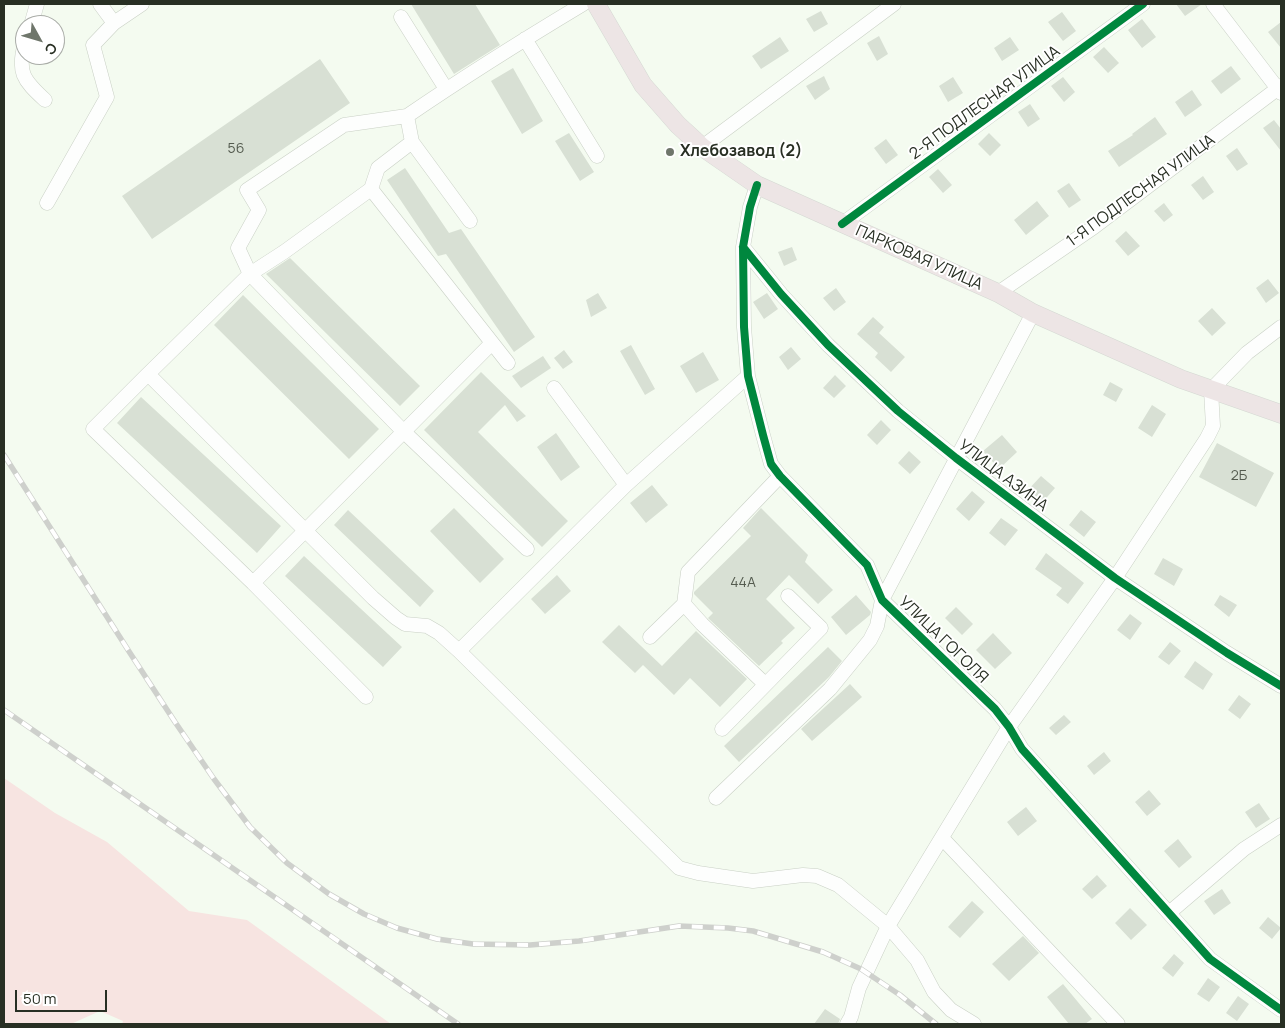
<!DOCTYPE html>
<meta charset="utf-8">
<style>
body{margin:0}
#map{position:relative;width:1285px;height:1028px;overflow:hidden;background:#f4fbf0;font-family:Manrope,sans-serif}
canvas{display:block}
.frame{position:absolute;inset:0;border:5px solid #282f23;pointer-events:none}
.north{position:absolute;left:15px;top:15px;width:50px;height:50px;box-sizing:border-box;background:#fff;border:1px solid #a9aca7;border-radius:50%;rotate:129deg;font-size:14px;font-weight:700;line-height:20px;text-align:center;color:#282f23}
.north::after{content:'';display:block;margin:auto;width:18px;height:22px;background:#6f766b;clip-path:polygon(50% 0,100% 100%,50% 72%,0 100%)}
.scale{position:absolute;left:15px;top:990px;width:92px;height:22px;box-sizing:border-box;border:2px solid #282f23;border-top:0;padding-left:6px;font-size:15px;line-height:18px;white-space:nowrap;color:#282f23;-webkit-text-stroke:4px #fff;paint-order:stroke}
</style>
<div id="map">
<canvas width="1285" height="1028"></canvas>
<div class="frame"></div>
<div class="north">С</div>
<div class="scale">50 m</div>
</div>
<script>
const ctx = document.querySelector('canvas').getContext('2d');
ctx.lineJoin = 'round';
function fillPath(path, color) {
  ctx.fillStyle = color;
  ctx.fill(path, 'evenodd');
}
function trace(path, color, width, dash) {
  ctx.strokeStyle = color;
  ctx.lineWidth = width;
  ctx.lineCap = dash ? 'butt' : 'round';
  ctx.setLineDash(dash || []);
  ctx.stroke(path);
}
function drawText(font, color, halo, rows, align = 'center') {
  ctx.font = font + ' Manrope,sans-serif';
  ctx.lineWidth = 4;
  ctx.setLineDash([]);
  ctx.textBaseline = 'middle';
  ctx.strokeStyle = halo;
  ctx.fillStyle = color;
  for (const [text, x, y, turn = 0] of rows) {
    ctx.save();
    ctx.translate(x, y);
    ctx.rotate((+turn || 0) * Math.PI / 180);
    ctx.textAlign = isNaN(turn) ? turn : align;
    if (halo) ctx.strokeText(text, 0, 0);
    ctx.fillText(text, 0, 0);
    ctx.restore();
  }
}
fillPath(new Path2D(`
 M4 778 55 813 107 842 189 911 247 920 391 1024H122L123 1021 100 1011 71 1024H4Z`), '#f7e4e1');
fillPath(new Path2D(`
 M411 4H475L500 45 454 74Z
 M1176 4H1202L1185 16Z
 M821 11 828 24 814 32 806 19Z
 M1062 12 1076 31 1063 41 1048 22Z
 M1142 19 1156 37 1142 48 1128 30Z
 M1281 22V48L1268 32Z
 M879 36 888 54 877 61 867 43Z
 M780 37 789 51 761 69 752 56Z
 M1010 37 1019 50 1002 61 994 48Z
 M1104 47 1119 63 1108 73 1093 57Z
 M320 59 350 103 152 239 122 196Z
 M1231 66 1241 79 1221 94 1211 81Z
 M513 68 543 121 522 134 491 81Z
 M824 76 830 89 815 100 806 86Z
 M953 77 963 93 948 102 939 86Z
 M1063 77 1075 92 1064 102 1051 86Z
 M1192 90 1202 105 1185 117 1175 102Z
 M1030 104 1040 119 1028 127 1018 112Z
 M1155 117 1167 134 1119 167 1108 151 1133 135 1132 134Z
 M1274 120 1281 129V151L1263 128Z
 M569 133 594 172 580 181 555 141Z
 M989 133 1001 145 990 156 978 144Z
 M886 139 898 155 886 164 874 148Z
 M1237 148 1248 164 1237 171 1226 156Z
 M405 168 449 233 461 229 535 337 514 352 446 254 438 256 387 180Z
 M938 169 952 185 943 193 929 177Z
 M1203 176 1214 192 1203 200 1191 185Z
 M1069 183 1081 200 1069 208 1057 191Z
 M1037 201 1049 216 1026 235 1014 220Z
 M1164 203 1173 215 1164 222 1154 211Z
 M1126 231 1140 246 1128 256 1115 241Z
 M792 247 797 260 784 266 778 252Z
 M290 258 420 386 400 406 266 274Z
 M1268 279 1279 293 1266 303 1256 288Z
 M836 288 846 302 834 311 823 298Z
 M598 293 607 308 591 317 586 300Z
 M767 293 778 309 764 319 753 302Z
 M243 295 379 429 349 459 214 325Z
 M1212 308 1226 323 1212 336 1198 321Z
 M873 317 884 327 879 333 905 357 891 372 875 357 878 353 857 334Z
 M631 345 655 389 645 395 620 351Z
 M791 347 801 359 788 370 779 357Z
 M564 350 573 362 563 369 554 358Z
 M703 352 719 380 696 393 680 366Z
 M543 356 551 368 521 388 512 376Z
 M481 372 526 416 517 422 505 405 478 432 568 521 542 547 424 430Z
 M835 375 846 386 834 398 823 388Z
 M1110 382 1123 389 1116 402 1103 395Z
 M141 397 281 526 257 553 117 423Z
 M1152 405 1166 414 1152 437 1138 428Z
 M881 420 891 430 877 445 867 435Z
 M556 433 580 467 561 481 537 447Z
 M1002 435 1017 452 999 469 983 451Z
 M1217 443 1274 473 1256 507 1199 477Z
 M909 451 921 462 910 474 898 463Z
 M1041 476 1055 488 1041 504 1026 492Z
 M652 485 668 505 646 523 630 503Z
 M972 491 985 502 969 521 956 509Z
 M454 508 504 559 480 583 430 531Z
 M761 508 808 555 805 562 833 590 818 604 789 575 766 599 795 628 781 641 783 643 759 666 708 618 713 613 694 594V592L751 536 743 528Z
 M348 510 434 591 420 607 334 525Z
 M1081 510 1096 522 1084 537 1069 525Z
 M1001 518 1018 530 1005 546 989 533Z
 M1046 553 1084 583 1068 604 1056 595 1062 588 1035 569Z
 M304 556 402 647 383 667 285 576Z
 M1163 558 1183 569 1174 586 1154 574Z
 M557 575 571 591 545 614 531 599Z
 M856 595 871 612 870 615 846 635 831 617Z
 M1220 595 1237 605 1229 617 1214 605Z
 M956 607 973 624 962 635 945 618Z
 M1130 614 1142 623 1130 640 1117 630Z
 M619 625 662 666 696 631 747 679 720 707 690 678 674 695 643 665 635 673 602 642Z
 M993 633 1012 653 995 669 976 650Z
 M1170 642 1181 651 1169 665 1158 657Z
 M828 647 842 661 829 677 739 762 724 746Z
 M1195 661 1213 674 1203 690 1184 677Z
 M850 684 862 697 812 741 801 729Z
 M1239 695 1251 704 1240 719 1228 710Z
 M1064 715 1071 722 1056 735 1049 728Z
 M1104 752 1111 761 1094 775 1087 766Z
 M1149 790 1161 804 1147 816 1135 802Z
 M1259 803 1270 819 1256 828 1245 812Z
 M1026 807 1037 821 1018 836 1007 822Z
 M1178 839 1192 857 1179 868 1164 851Z
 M1097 875 1107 886 1092 899 1082 889Z
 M1222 889 1231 903 1214 915 1204 901Z
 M972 901 984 912 960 938 948 927Z
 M1130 908 1147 925 1131 940 1115 923Z
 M1268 917 1281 928 1272 939 1259 928Z
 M1023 936 1039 953 1009 981 992 964Z
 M1174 954 1184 963 1173 977 1162 968Z
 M1208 978 1220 987 1209 1002 1197 994Z
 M1063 984 1092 1019 1085 1024H1069L1047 997Z
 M1238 996 1249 1004 1237 1021 1226 1013Z
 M825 1009 840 1019 838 1024H814Z`), '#d8e0d4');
const minor = new Path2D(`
 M100 4 114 23
 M1213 4 1281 93
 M401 17 446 89
 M31 25 37 4
 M525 39 597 156
 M25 43C17 72 23 80 45 100
 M407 116 344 125 247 190 259 210 238 248 250 274 403 431 527 549
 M412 142 470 221
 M702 147 894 4
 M757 185 750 207 743 247 744 327 748 376 763 435 771 464 780 476 867 565 882 600 995 709 1009 727 1022 749 1210 959 1281 1010
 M371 189 508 363
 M47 203 107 97 93 45 114 23 142 4
 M842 224 1143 4
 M743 247 781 294 828 345 898 411 956 458 1115 578 1227 653 1281 686
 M998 293 1094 227 1281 86
 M148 374 93 429 253 583 366 697
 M748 376 626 485 459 651 679 868 698 873 753 881 803 875 817 876 838 885 888 926 917 960 934 992 951 1010 974 1024
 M554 388 626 485
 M253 583 492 343
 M684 604 702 624 765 684
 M650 637 684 604 688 572 780 476
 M459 651 439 633 427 626 405 624 396 618 373 598 148 374 250 274 284 252 371 189 378 168 412 142 407 116C464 77 523 40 583 4
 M722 729 821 628 788 596
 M716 798 830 689 870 640 877 626 882 600 1033 313
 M942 838 1118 1024
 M1169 913 1244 849 1281 825
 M847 1024 851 1017 859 988 888 926 1009 727 1115 578 1207 438 1213 426 1211 390 1247 353 1281 327`);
const major = new Path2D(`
 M596 4 643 85 678 125 702 147 757 185 998 293 1033 313 1181 379 1281 414`);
trace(minor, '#c9d0c5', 15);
trace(major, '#d4d8d2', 19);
trace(minor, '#fdfefd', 14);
trace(major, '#ede5e5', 18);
const rail = new Path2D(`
 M4 455 130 653 175 722 214 779 250 827 287 863 329 894 364 914 397 928 437 939 473 944 530 945 579 941 679 926 728 928 753 931 823 952 861 969 900 995 936 1024
 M4 710 458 1024`);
trace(rail, '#ced0cc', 5.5);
trace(rail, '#fff', 4, [11]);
trace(new Path2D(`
 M757 185 750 207 743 247 744 327 748 376 763 435 771 464 780 476 867 565 882 600 995 709 1009 727 1022 749 1210 959 1281 1010
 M842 224 1143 4
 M743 247 781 294 828 345 898 411 956 458 1115 578 1227 653 1281 686`), '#00873e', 8);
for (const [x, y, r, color] of [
 [670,152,5,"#6f766b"]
]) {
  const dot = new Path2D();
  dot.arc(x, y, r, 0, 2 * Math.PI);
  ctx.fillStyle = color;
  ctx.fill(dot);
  trace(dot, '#fff', 2);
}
drawText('14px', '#545b4f', null, [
 ["56",236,149],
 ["2Б",1239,476],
 ["44А",743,583]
]);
drawText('16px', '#282f23', '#fff', [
 ["2-Я ПОДЛЕСНАЯ УЛИЦА",985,103,-36],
 ["1-Я ПОДЛЕСНАЯ УЛИЦА",1141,191,-36],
 ["ПАРКОВАЯ УЛИЦА",919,258,24],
 ["УЛИЦА АЗИНА",1003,476,37],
 ["УЛИЦА ГОГОЛЯ",943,640,44]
]);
drawText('bold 16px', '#282f23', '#fff', [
 ["Хлебозавод (2)",680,152]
], 'left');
</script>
